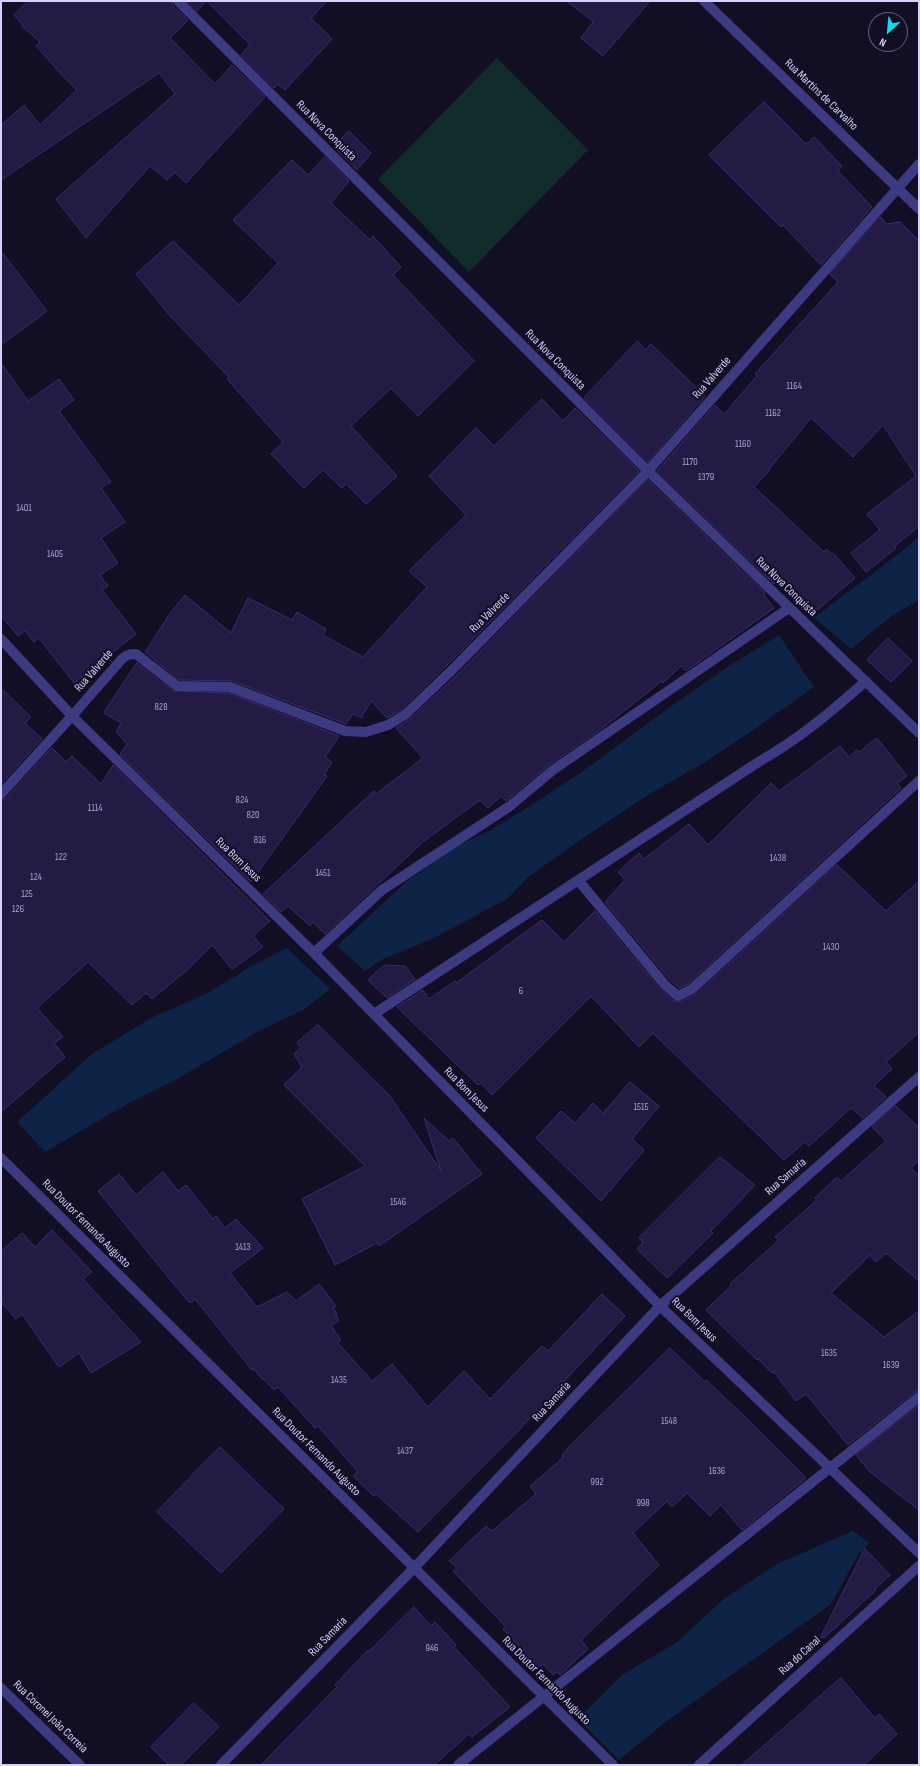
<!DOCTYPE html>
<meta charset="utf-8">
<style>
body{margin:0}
#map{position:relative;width:920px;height:1766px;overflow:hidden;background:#120e23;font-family:"Sofia Sans Condensed",sans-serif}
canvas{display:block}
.frame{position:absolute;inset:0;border:2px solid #d6d1fe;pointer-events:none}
.north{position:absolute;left:868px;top:12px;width:40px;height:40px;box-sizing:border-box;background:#120e23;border:1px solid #605c7b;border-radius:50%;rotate:207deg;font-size:11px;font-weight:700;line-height:16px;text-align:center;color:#d6d1fe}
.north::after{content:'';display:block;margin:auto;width:14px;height:18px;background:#04dff7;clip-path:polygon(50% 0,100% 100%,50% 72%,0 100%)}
</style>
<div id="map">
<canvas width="920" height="1766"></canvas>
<div class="frame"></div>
<div class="north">N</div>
</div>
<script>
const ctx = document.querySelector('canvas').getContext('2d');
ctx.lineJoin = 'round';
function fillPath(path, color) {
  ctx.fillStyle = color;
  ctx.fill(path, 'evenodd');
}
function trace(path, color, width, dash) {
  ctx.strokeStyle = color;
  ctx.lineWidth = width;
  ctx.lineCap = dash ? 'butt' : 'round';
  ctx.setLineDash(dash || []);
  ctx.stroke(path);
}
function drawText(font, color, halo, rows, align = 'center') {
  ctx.font = font + ' "Sofia Sans Condensed",sans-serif';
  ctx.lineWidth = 4;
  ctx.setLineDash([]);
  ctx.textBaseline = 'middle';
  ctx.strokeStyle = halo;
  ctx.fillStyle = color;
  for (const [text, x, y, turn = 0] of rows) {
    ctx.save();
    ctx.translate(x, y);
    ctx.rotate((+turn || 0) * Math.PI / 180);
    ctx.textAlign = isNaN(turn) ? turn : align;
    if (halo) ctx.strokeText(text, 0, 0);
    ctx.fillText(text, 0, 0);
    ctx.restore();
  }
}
fillPath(new Path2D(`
 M497 58 588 150 469 272 378 179Z`), '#112d2b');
fillPath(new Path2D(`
 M919 537V600L893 615 851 649 814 618C848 591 885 566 919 537Z
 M779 635 814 687 753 730 705 762 648 795 583 838 527 878 507 899 432 939 383 959 365 971 337 946 407 881 459 845 489 831 522 811 580 773 684 697 729 666Z
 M287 948 330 989 303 1010 261 1030 177 1079 131 1102 45 1152 17 1122 92 1054 151 1018 206 994 250 967Z
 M853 1531 869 1543 858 1555 831 1604 667 1721 619 1760 578 1719 622 1675 677 1642 725 1598 777 1564Z`), '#0d2447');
const building = new Path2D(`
 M29 1H172L173 6 188 20 170 38 215 84 232 65 265 97 186 183 175 172 167 180 150 166 86 238 56 199 175 94 159 73 1 180V125L24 105 40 125 77 90 62 75 36 46 40 42 22 26 23 25 14 15Z
 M187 1H206L197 11Z
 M207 1H327L311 18 332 39 285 90 278 84 274 88 241 55 250 45Z
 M567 1H650L603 56 581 38 593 22Z
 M764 102 806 144 814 137 842 166 838 171 872 207 821 265 783 225 781 227 709 155Z
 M349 131 371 153 357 170 334 147Z
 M325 157 349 181 331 203 370 240 373 236 401 267 393 275 474 361 418 416 391 388 351 426 397 476 366 504 346 484 342 488 323 470 304 488 271 454 283 442 227 379 229 377 171 317 136 274 173 241 239 305 278 263 233 220 292 160 308 175Z
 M881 217 886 224 900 222 919 241V526L895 546 896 548 866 572 851 553 880 530 867 514 916 476 883 425 853 457 811 418 769 469 770 470 754 487 824 552 827 549 831 554 833 553 855 578 816 611 780 578 774 584 657 471 715 405 724 414 757 376 755 374 838 282 830 274Z
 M1 251 47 311 1 345Z
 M638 341 645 350 651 344 705 396 648 462 584 398Z
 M1 363 28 401 59 379 74 400 59 411 111 482 101 488 125 522 101 538 118 563 100 575 108 586 102 590 136 634 74 683 39 638 34 642 25 631 18 636 1 616Z
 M542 399 563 421 575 408 639 471 448 664 402 709 387 718 371 701 361 718 353 714 346 724 232 681 179 680 145 652 171 612 185 595 231 633 248 598 292 620 297 612 326 629 323 635 363 657 427 587 409 571 466 515 429 476 476 428 494 446Z
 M648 480 765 593 763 594 774 608 686 671 681 666 663 683 662 681 600 730 549 765 506 801 501 796 488 808 480 800 424 841 325 934 313 922 310 926 288 906 281 912 263 894 374 791 376 794 423 758 396 728 410 719 458 674Z
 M888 638 912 661 891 682 867 660Z
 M137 663 173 691 229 693 339 736 325 757 332 762 324 775 327 776 251 882 120 754 127 744 116 732 121 723 104 713Z
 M1 688 31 717 25 723 42 739 1 784Z
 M877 738 907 776 897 783 901 788 688 984 679 988 670 980 605 902 625 880 618 872 639 853 644 859 689 824 708 845 771 783 779 791 840 746 849 757 857 750 859 752Z
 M52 748 66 762 72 756 101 784 113 765 270 921 253 936 263 947 232 969 212 945 187 970 152 999 146 993 132 1005 88 962 37 1008 63 1037 54 1043 65 1057 1 1112V800L6 798Z
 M837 865 886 911 919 881V1032L886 1062 892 1069 874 1086 886 1097 863 1118 851 1108 809 1146 805 1142 784 1160 653 1033 639 1047 591 996 492 1095 481 1083 478 1085 397 1007 423 990 429 999 455 981 456 983 542 920 564 942 595 911 660 989 674 1001 680 1002 696 994Z
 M385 965 405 966 415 979 387 998 368 980Z
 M318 1025 389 1095 441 1171 424 1118 449 1141 453 1138 482 1174 379 1246 377 1243 335 1265 302 1199 365 1166 284 1085 302 1067 294 1054 301 1048 297 1043Z
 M630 1082 659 1106 632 1139 644 1150 601 1201 536 1138 561 1111 575 1123 593 1103 603 1113Z
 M896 1106 919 1128V1160L911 1168 919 1176V1281L886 1253 876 1262 870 1255 831 1293 884 1337 919 1311V1391L915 1392 848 1445 806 1394 796 1401 774 1372 772 1373 758 1359 757 1360 706 1310 731 1286 730 1284 779 1240 775 1237 817 1200 815 1198 837 1177 841 1181 886 1141 872 1127Z
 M720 1157 755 1185 711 1231 713 1233 667 1278 637 1249 643 1242 639 1238Z
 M163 1172 178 1191 186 1185 213 1219 216 1216 225 1228 236 1219 263 1248 230 1273 257 1307 287 1292 296 1301 319 1284 336 1306 333 1308 337 1314H335L339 1320 331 1326 341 1340 337 1342 372 1381 392 1364 428 1407 464 1371 490 1399 542 1346 548 1351 602 1294 625 1316 517 1432 418 1532 376 1494 374 1496 353 1476 358 1472 318 1426 315 1428 278 1387 274 1390 264 1379 263 1380 254 1369 252 1370 195 1299 190 1303 177 1288 98 1191 119 1174 136 1195Z
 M52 1230 92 1272 83 1279 141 1342 91 1373 79 1353 59 1367 22 1314 16 1319 1 1302V1251L22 1233 35 1247Z
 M670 1348 705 1382 706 1380 743 1415 806 1478 742 1530 721 1505 710 1516 687 1493 672 1507 667 1501 633 1533 659 1565 581 1640 588 1649 560 1675 557 1672 553 1675 543 1664 539 1668 503 1629 506 1627 453 1571 457 1568 449 1561 486 1526 492 1531 536 1494 530 1486 563 1458 562 1455 572 1444Z
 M919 1405V1510L870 1472 856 1455Z
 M220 1447 284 1509 221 1573 157 1512Z
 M865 1549 890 1575 875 1589 876 1590 824 1638 821 1637Z
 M414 1607 431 1626 435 1622 456 1645 454 1647 510 1707 472 1737 469 1734 434 1765H261L337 1687 335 1685 368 1650 369 1651Z
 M841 1678 875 1718 879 1714 897 1734 864 1765H742Z
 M194 1703 219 1727 181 1765H169L151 1747Z`);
fillPath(building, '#231b43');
trace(building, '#3a2d6f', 1);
trace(new Path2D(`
 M178 1 648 471 919 733
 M704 1 919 209
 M1 639 72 716 314 953 660 1306 919 1553
 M1 794 72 716 121 660C126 655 129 654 136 654L177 686 230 687 345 731 366 732 388 725 406 714 453 669 648 471 919 164
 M578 880 665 985 678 996 692 989 919 781
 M314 953 382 890 510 806 553 770 789 608
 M374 1014 760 761C799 739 832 711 866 681
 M1 1158 613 1765
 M1 1688 80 1765
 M221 1765 414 1568 660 1306 919 1077
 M458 1765 919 1397
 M699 1765 919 1566`), '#3c3a81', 10);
drawText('10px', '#a9a4cf', null, [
 ["1164",794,386],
 ["1162",773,413],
 ["1160",743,444],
 ["1170",690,462],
 ["1379",706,477],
 ["1401",24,508],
 ["1405",55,554],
 ["828",161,707],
 ["824",242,800],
 ["1114",95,808],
 ["820",253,815],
 ["816",260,840],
 ["122",61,857],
 ["1438",778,858],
 ["1451",323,873],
 ["124",36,877],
 ["125",27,894],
 ["126",18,909],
 ["1430",831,947],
 ["6",521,991],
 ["1515",641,1107],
 ["1546",398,1202],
 ["1413",243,1247],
 ["1635",829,1353],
 ["1639",891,1365],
 ["1435",339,1380],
 ["1548",669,1421],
 ["1437",405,1451],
 ["1636",717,1471],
 ["992",597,1482],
 ["998",643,1503],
 ["946",432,1648]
]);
drawText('12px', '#d6d1fe', '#120e23', [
 ["Rua Martins de Carvalho",821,95,44],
 ["Rua Nova Conquista",326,131,45],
 ["Rua Nova Conquista",555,360,45],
 ["Rua Valverde",712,378,-49],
 ["Rua Nova Conquista",786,587,44],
 ["Rua Valverde",490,613,-45],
 ["Rua Valverde",94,671,-49],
 ["Rua Bom Jesus",238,860,44],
 ["Rua Bom Jesus",466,1090,45],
 ["Rua Samaria",786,1177,-41],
 ["Rua Doutor Fernando Augusto",86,1224,45],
 ["Rua Bom Jesus",694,1320,44],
 ["Rua Samaria",552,1402,-47],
 ["Rua Doutor Fernando Augusto",316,1452,45],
 ["Rua Samaria",328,1637,-46],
 ["Rua do Canal",800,1656,-42],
 ["Rua Doutor Fernando Augusto",546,1681,45],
 ["Rua Coronel João Correia",50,1717,44]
]);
</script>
